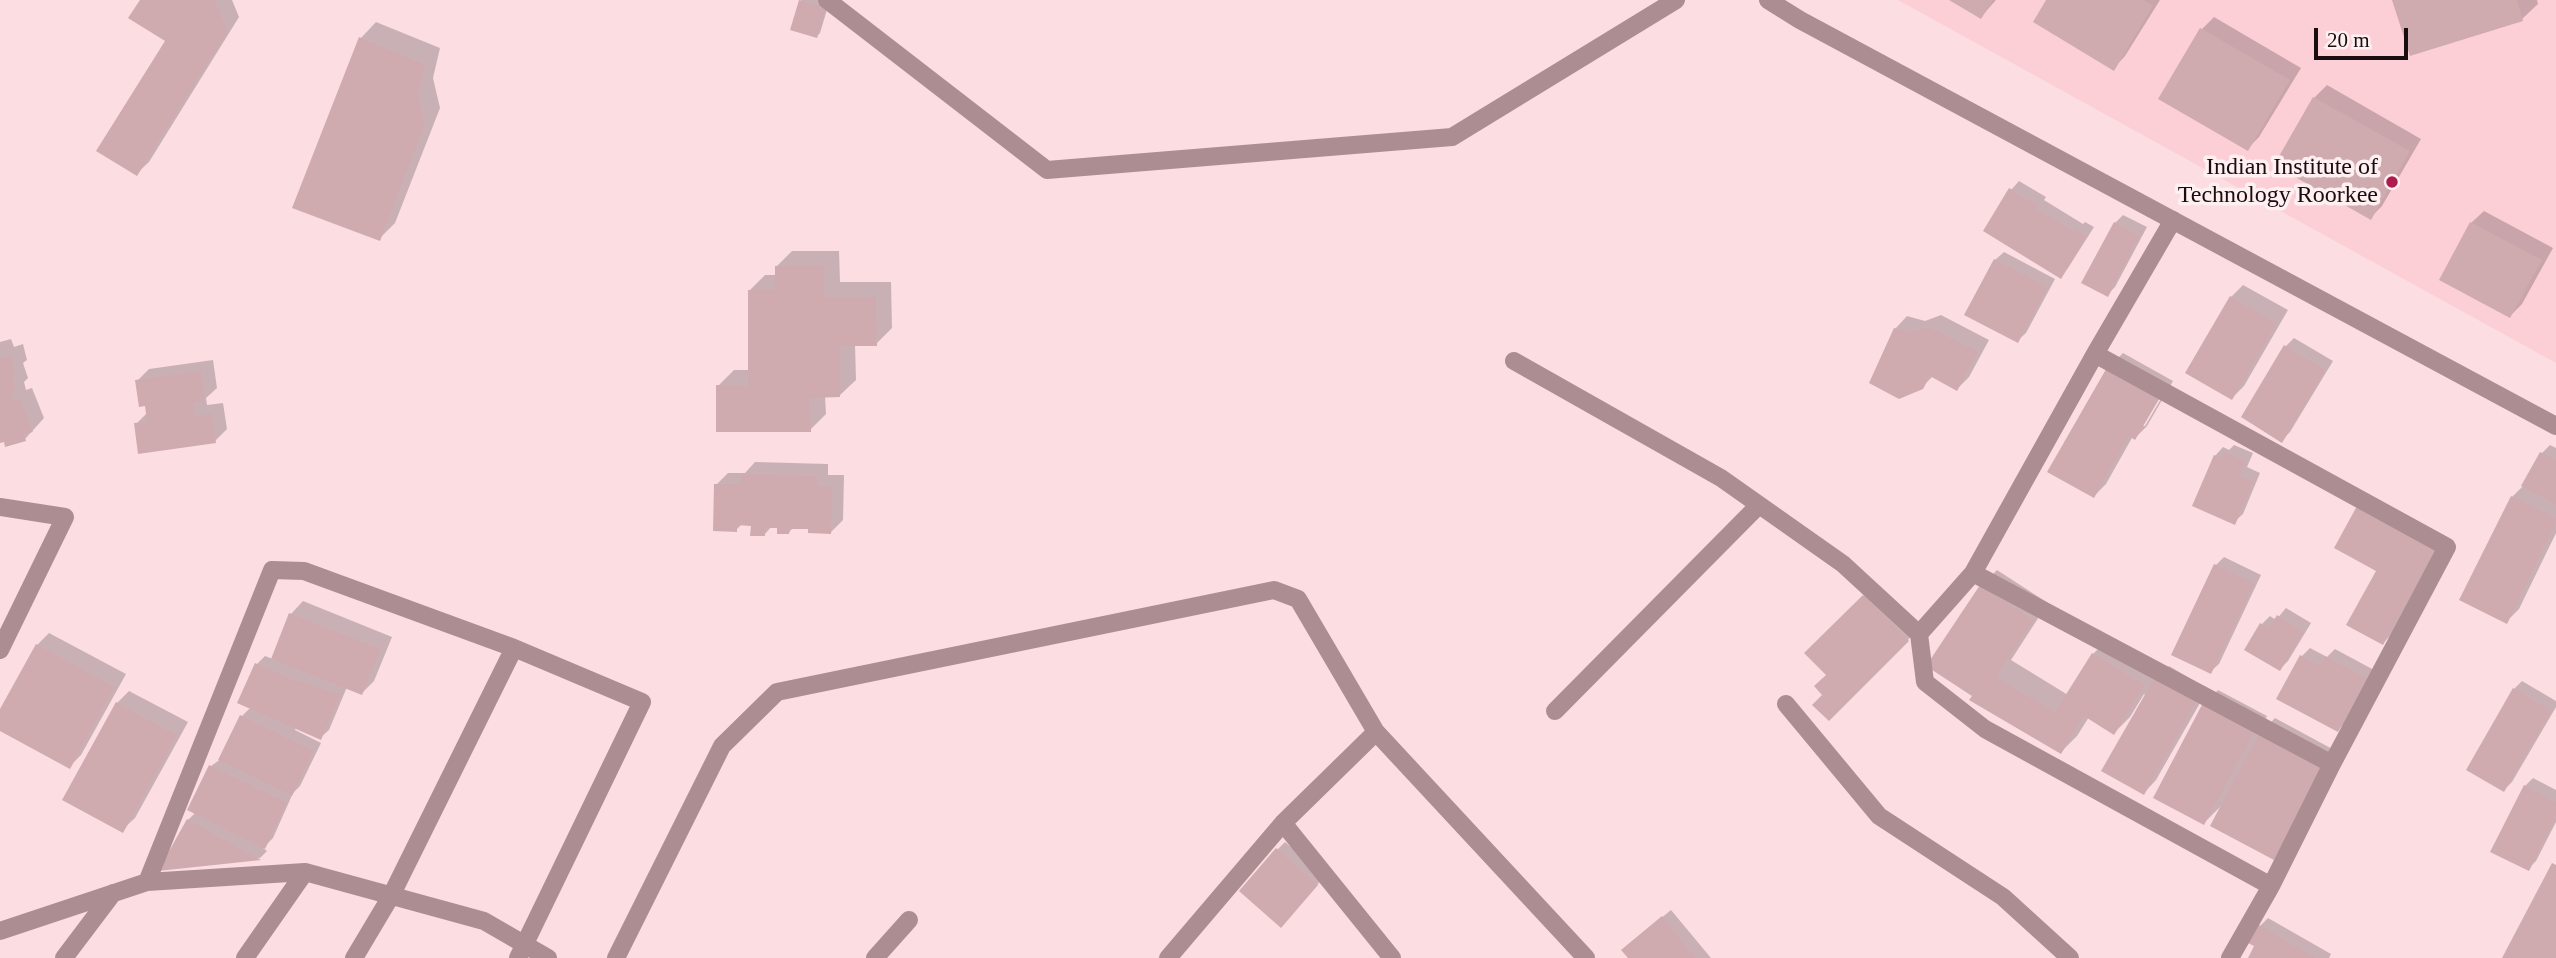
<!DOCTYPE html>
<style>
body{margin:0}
#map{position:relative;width:2556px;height:958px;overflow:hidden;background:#fbdde2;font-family:Georgia,serif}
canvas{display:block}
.scale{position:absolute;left:2314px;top:28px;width:94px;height:32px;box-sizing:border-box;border:4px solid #190d0f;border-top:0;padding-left:9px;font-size:21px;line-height:24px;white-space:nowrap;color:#190d0f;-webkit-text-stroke:5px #feeff1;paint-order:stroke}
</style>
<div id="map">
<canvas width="2556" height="958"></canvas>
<div class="scale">20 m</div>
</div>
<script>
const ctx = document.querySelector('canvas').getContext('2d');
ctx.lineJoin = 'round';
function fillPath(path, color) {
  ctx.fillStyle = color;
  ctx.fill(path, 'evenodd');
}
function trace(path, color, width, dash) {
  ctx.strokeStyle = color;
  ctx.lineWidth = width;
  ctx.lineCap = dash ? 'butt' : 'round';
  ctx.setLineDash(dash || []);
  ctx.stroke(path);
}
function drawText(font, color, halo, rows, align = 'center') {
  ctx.font = font + ' Georgia,serif';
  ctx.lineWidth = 7;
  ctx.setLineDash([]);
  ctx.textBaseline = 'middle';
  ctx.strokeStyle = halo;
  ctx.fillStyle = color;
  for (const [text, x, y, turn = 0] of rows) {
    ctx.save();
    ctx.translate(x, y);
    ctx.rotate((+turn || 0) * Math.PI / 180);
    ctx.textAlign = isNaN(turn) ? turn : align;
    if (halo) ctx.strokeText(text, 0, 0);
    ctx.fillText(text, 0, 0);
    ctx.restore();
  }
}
fillPath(new Path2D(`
 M1898 0H2556V364V363Z`), '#fccfd6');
fillPath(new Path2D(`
 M142 0H232L239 17 149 162 136 174 168 40Z
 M801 0H818L829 3 820 33 817 36 792 29Z
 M1952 0H1996L1981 17Z
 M2048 0H2160L2125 56 2113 69Z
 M2394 0H2537L2538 4 2522 19Z
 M2214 17 2301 68 2259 137 2247 149 2202 29Z
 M376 22 440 48 433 78 440 108 395 223 379 239 361 38Z
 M2327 85 2421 139 2382 206 2370 218 2276 165 2314 98Z
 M2019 181 2046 197 2044 200 2083 224 2085 222 2094 227 2068 268 2060 276 2011 190Z
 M2484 211 2553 248 2522 304 2510 316 2471 223Z
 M2123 215 2147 227 2115 287 2107 295 2115 223Z
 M792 251H839L840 282H891L892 328 876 344H855L856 380 840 395 825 396 826 414 810 430 718 386 734 370H750L749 291 765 275H776V267Z
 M2004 252 2055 279 2026 333 2017 341 1966 314 1995 260Z
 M2243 285 2288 310 2244 386 2232 398 2231 297Z
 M1941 315 1989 340 1969 377 1957 389 1933 376 1922 387 1895 329 1907 316 1925 321Z
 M2294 338 2333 361 2290 432 2282 440 2243 417 2286 346Z
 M11 339 14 347 23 344 27 360 23 363 28 378 24 382 26 390 32 388 44 418 25 439H5L0 443V342Z
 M2123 353 2173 381 2147 426 2135 438 2133 436 2106 484 2094 496 2111 365ZM2165 385 2168 387 2145 426H2141Z
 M213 360 217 388 206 398 207 405 223 403 227 429 215 441 136 424 148 412 137 381 149 369Z
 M2234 445 2253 453 2247 467 2260 473 2243 514 2234 522 2215 456 2223 447 2229 450Z
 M2550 445 2556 448V533L2519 609 2507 621 2512 497 2524 485 2542 453Z
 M755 462 828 464V475H844L843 520 831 532 794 527 789 532 779 527 772 526 765 534 752 524H742L736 530 716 485 728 473H745Z
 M2370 495 2447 537 2395 631 2383 643 2379 570Z
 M2224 557 2261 575 2219 664 2210 672 2216 565Z
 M1997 570 2048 603 2011 660 2068 695 2093 654 2109 638 2160 669 2153 682 2169 666 2208 689 2156 780 2144 793 2147 696 2144 694 2130 717 2114 733 2089 717 2077 736 2061 752 1974 695 1981 586Z
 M1876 584 1920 628 1829 718 1825 695 1828 675 1806 653Z
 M303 601 392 637 374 681 362 693 347 687 329 730 320 738 296 727 295 730 321 743 300 786 293 793 273 838 263 848 267 851 260 858 161 869 188 820 195 813 189 810 211 766 221 759 242 716 251 707 257 664 265 656 273 659 291 614Z
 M2286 608 2311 623 2288 661 2280 669 2262 624 2270 616 2276 620Z
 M49 633 126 674 81 755 69 767 0 729V712L37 645Z
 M2310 648 2327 657 2335 649 2374 670 2346 722 2338 730 2278 698 2302 656Z
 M2522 681 2556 701V707L2512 782 2504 790 2514 689Z
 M2218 690 2267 716 2257 737 2275 718 2336 751 2221 806 2204 823 2206 703Z
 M129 691 188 722 135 818 122 830 117 703Z
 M2533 778 2556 790V822L2536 861 2528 869 2525 786Z
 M1285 842 1325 876 1289 917 1277 850Z
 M1671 910 1711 958H1630L1632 942Z
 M2268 918 2331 954 2329 958H2250L2257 946 2260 926Z`), '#0003');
fillPath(new Path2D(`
 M140 0H215L228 31 137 176 96 151 165 41 128 18Z
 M799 0 827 7 817 38 790 30Z
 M1949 0H1993L1981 19Z
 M2046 0H2144L2153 6 2114 71 2033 22Z
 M2392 0H2517L2523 21 2410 56Z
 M2200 28 2290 80 2248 151 2158 99Z
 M359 37 425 64 418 95 425 124 380 241 292 208Z
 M2313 97 2410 151 2371 220 2274 165Z
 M2009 188 2039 206 2037 209 2074 231 2075 229 2087 236 2061 279 1983 231Z
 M2114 222 2140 236 2108 297 2081 283Z
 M2470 222 2542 260 2510 318 2439 280Z
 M1994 259 2048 287 2018 343 1964 315Z
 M775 266H824V297H876L877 346H840V397L810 398 811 432H716V385L748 386V290H775Z
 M2230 296 2277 323 2232 400 2185 373Z
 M1928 327 1978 352 1957 391 1930 376 1923 389 1899 399 1869 383 1894 328 1911 332Z
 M2284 345 2326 370 2282 443 2241 417Z
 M10 355 16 373 12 375 16 391 11 392 14 401 20 399 33 432 24 434 26 441 5 447 4 442 0 443V358Z
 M2109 364 2162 394 2135 440 2129 436 2094 498 2047 472Z
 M201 371 205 401 194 403 195 416 212 414 216 443 138 454 134 423 147 422 145 406 139 407 135 380Z
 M2225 452 2246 461 2240 476 2254 481 2235 525 2192 506 2214 455 2222 458Z
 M2540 452 2556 460V505L2521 486Z
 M741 474 817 476V486L833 487 831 534 808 533V529H790L789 534H777V528H765V536H750L751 526 737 525V532L713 531 714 484H741Z
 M2511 496 2556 518V523L2507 624 2459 600Z
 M2357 506 2436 549 2383 645 2346 625 2376 571 2334 548Z
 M2214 564 2255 583 2211 674 2171 655Z
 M1980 585 2034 620 1996 677 2055 712 2092 653 2145 685 2114 735 2084 716 2061 754 1969 700 1972 696 1926 666Z
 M1863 595 1909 641 1829 721 1812 705 1822 695 1814 686 1826 675 1804 653Z
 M289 613 381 649 362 695 271 659Z
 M2277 615 2304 632 2280 671 2244 650 2260 623 2269 628Z
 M36 644 115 687 70 769 0 731V709Z
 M2300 655 2321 666 2325 656 2367 678 2338 732 2276 699Z
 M255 663 294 680 341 694 321 740 237 703Z
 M2155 677 2197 701 2144 795 2101 771Z
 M2513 688 2552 711 2504 792 2466 770Z
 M2204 701 2256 729 2204 825 2153 798Z
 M116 702 177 735 123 833 62 800Z
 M240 715 314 751 292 796 218 760Z
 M2261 729 2326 763 2274 860 2210 826Z
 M209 765 287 802 265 849 187 810Z
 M2524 785 2556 802V817L2529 871 2490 852Z
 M187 819 261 860 158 871Z
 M1276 848 1318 885 1281 928 1239 891Z
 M2552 863 2556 865V958H2502Z
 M1662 916 1696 958H1628L1621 950Z
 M2259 925 2316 958H2248L2254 946 2248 943Z`), '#cfabb0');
trace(new Path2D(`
 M827 0 1047 170 1452 137 1676 0
 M2095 354 2447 547 2332 764 2271 886 2230 958
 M1514 361 1721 478 1843 564 1919 634 1925 682 1985 729 2271 886
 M0 507 65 517 0 650
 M1973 573 2332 764
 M1919 634 1973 573 2095 354 2173 220
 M1786 704 1879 816 2003 897 2070 958
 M1555 711 1759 505
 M1283 823 1392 958
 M147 882 272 570 304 571 514 648 642 702 518 958
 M0 931 147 882 305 872 484 921 548 958
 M64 958 113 893
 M245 958 305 872
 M354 958 391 896 514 648
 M616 958 722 746 777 692 1274 590 1298 599 1376 732 1586 958
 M875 958 909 920
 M1168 958 1283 823 1376 732`), '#ac8d92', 18);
trace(new Path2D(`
 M1768 0 1800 20 2556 426`), '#ac8d92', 18);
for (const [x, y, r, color] of [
 [2392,182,7,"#ae1c4e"]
]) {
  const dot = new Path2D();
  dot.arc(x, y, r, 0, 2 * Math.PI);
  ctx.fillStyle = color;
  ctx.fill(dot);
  trace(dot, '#feeff1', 2.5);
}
drawText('24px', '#190d0f', '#feeff1', [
 ["Indian Institute of",2378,168],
 ["Technology Roorkee",2378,196]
], 'right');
</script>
